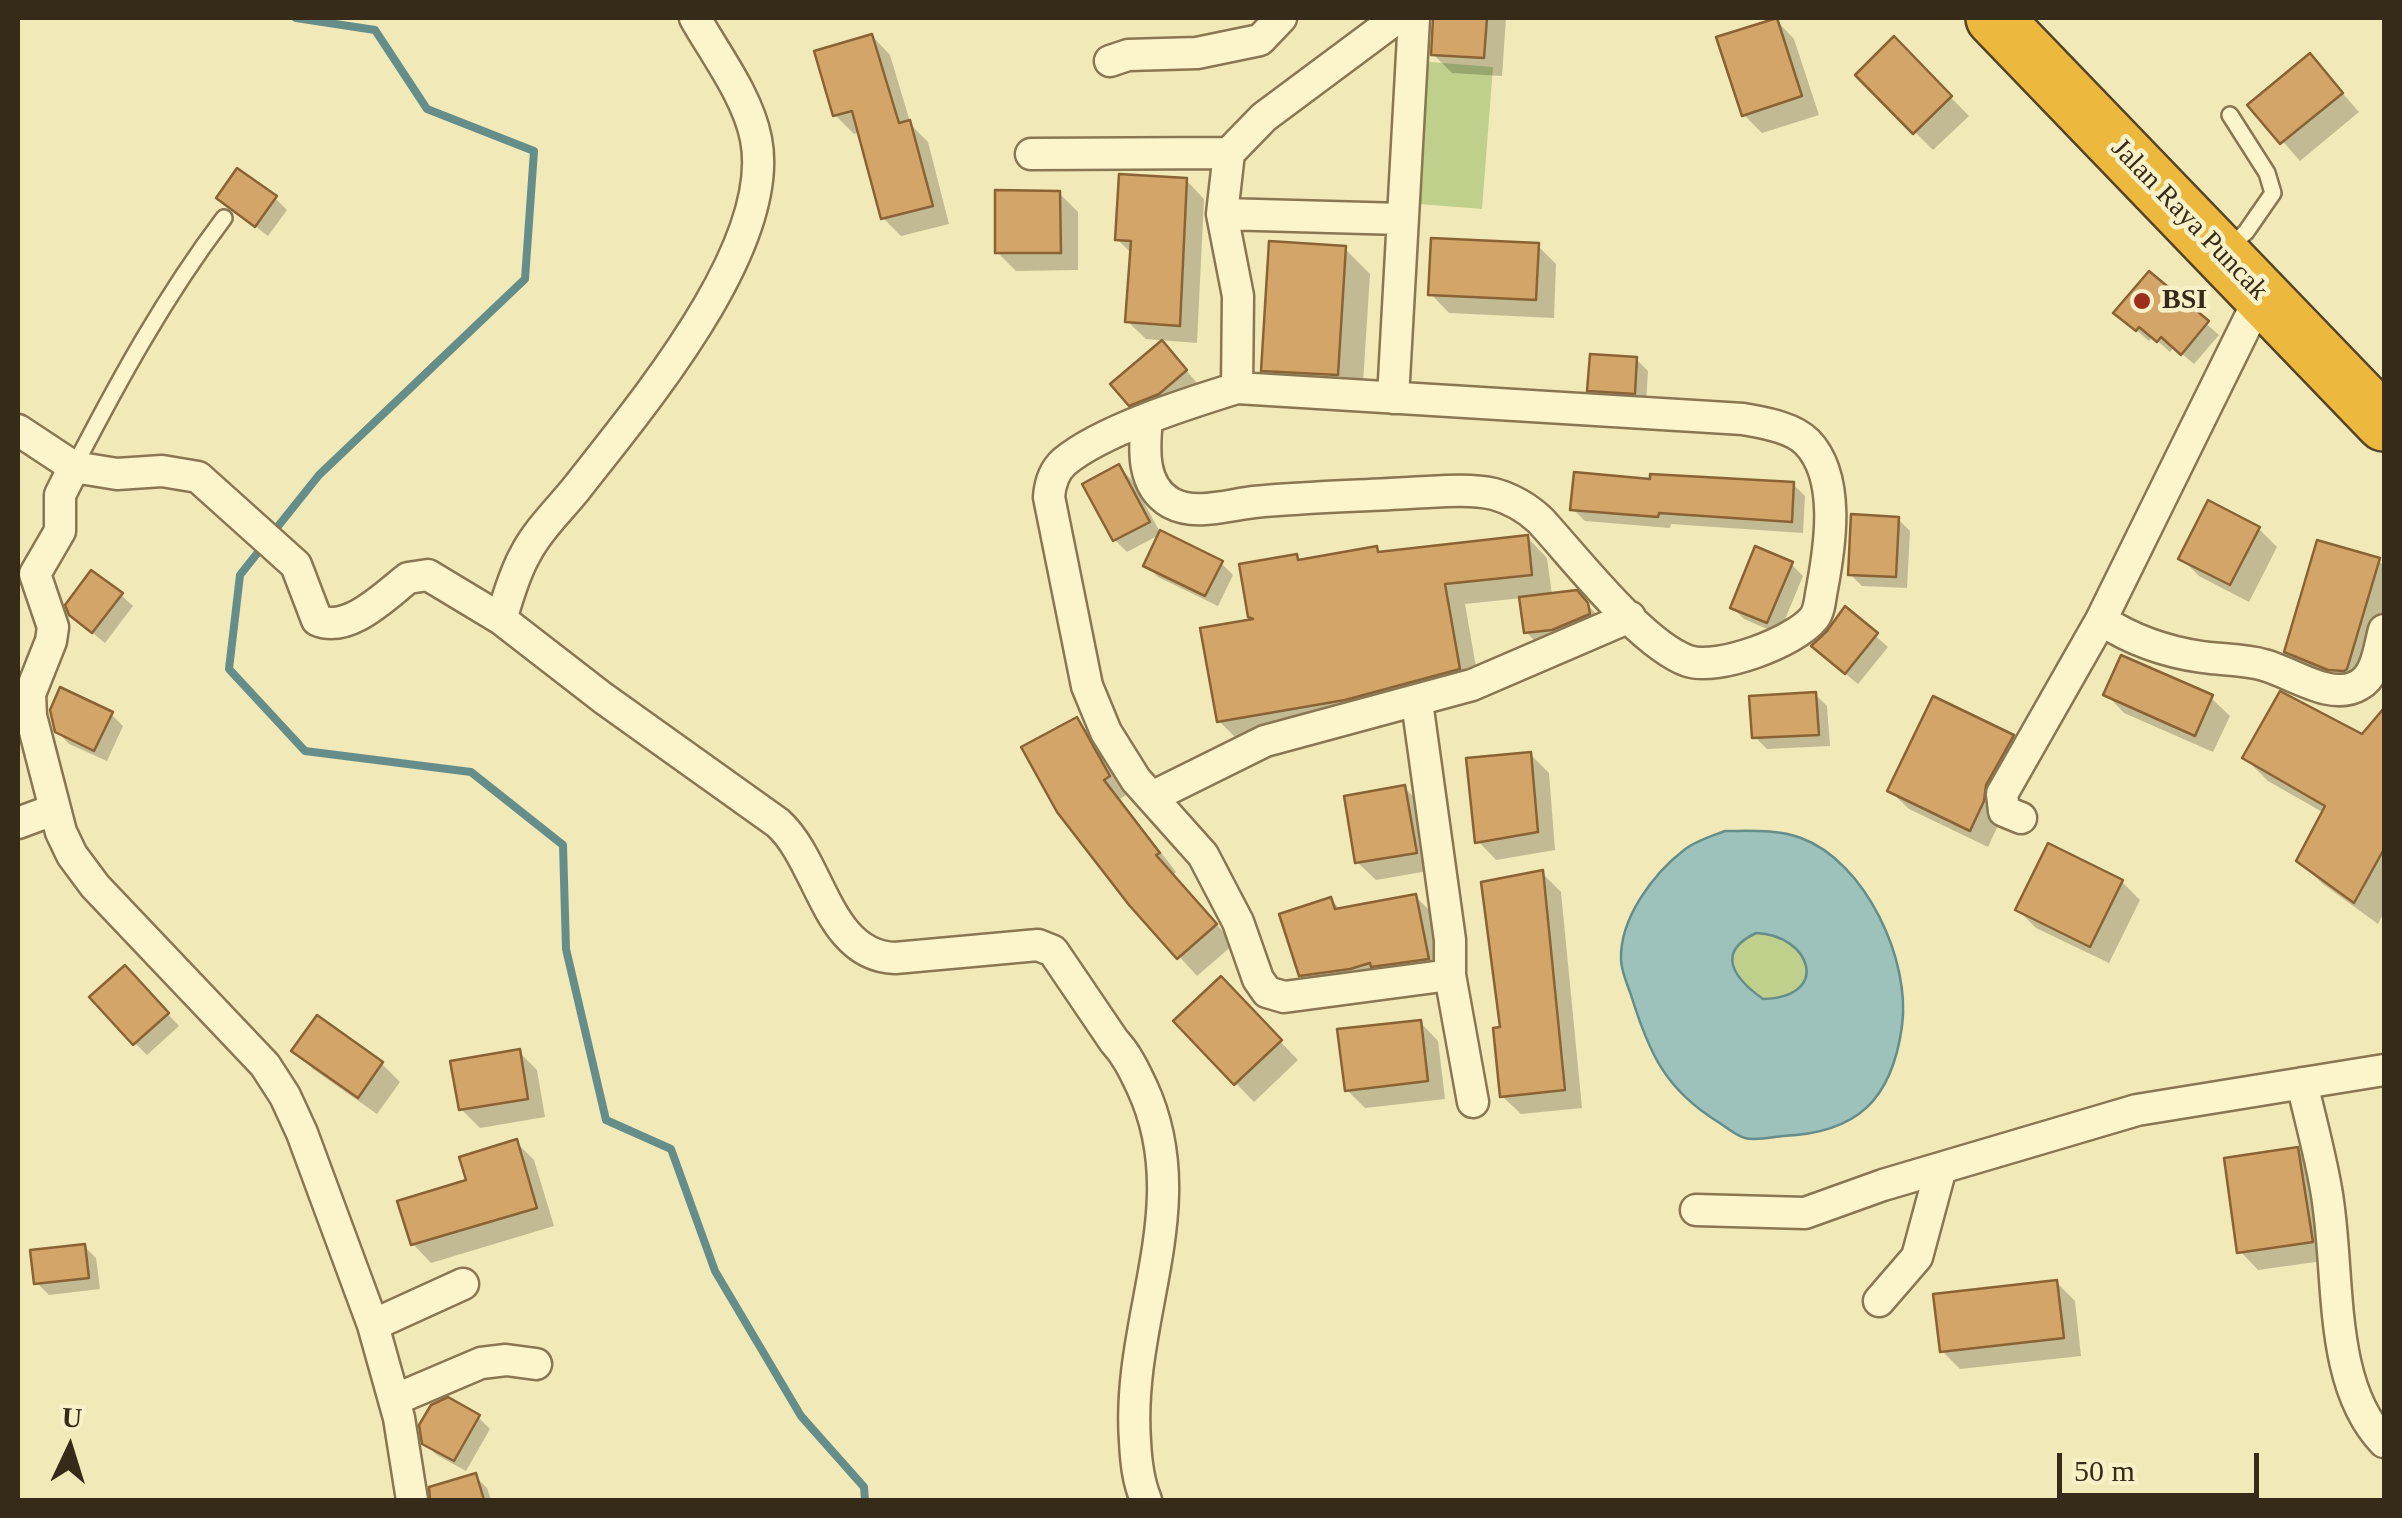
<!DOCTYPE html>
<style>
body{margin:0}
#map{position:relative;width:2402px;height:1518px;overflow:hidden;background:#f2e9b8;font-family:"Times New Roman",serif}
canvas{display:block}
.frame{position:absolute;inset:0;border:20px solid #362b18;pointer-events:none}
.north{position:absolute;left:20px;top:1398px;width:100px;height:100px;-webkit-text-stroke:8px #f8f1c8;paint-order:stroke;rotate:4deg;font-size:28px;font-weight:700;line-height:40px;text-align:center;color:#362b18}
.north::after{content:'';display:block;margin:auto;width:35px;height:45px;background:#362b18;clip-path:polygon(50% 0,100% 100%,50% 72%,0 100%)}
.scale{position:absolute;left:2057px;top:1453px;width:202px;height:45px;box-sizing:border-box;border:5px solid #362b18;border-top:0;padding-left:12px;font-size:30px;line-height:35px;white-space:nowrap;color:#362b18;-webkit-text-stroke:8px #f8f1c8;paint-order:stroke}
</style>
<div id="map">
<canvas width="2402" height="1518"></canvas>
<div class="frame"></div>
<div class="north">U</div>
<div class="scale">50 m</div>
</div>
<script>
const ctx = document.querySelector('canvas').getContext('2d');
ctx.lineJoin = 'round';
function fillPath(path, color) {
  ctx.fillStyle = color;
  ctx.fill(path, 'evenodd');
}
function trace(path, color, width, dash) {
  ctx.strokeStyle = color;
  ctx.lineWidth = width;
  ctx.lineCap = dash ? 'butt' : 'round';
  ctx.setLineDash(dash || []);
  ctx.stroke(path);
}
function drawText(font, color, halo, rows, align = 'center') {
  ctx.font = font + ' "Times New Roman",serif';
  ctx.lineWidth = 9;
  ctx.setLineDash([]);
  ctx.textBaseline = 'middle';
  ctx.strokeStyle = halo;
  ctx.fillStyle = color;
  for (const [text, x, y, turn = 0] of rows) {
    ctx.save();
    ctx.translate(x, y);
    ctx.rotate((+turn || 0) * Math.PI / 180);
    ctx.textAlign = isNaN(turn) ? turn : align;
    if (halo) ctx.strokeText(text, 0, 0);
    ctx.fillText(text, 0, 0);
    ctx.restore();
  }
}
fillPath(new Path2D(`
 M1418 61 1493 67 1482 209 1407 203Z
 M1756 933C1812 935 1832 997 1763 999 1735 978 1714 954 1756 933Z`), '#bed08b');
const water = new Path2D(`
 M1725 831C1749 831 1778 829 1801 838 1866 862 1911 961 1902 1026 1892 1100 1857 1133 1783 1136 1772 1137 1755 1141 1745 1138 1736 1136 1726 1127 1718 1122 1665 1089 1649 1053 1631 995 1627 984 1621 970 1621 959 1620 918 1653 874 1684 850 1695 841 1712 836 1725 831ZM1756 933C1811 935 1832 997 1763 999 1735 979 1714 953 1756 933Z`);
fillPath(water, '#9dc1bb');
trace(water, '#658e8a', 2.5);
fillPath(new Path2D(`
 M1434 18H1506L1502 76 1452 73 1433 54Z
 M1776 20 1794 39 1819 115 1762 133 1744 115Z
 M872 36 890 55 911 125 928 142 949 224 901 236 883 218 860 132 854 134 835 115Z
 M1894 40 1969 116 1933 150 1858 75Z
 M2310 56 2359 112 2300 161 2251 105Z
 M1186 180 1204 199 1197 343 1146 339 1127 321 1132 254 1117 239Z
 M1059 193 1078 212V270L1016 271 997 252Z
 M219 198H275L287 210 268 236Z
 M1538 246 1556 264 1554 318 1449 313 1431 294Z
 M1345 249 1370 274 1362 399 1288 394 1264 370Z
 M2149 274 2219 335 2194 364 2174 347 2170 352 2153 337 2149 341 2129 324Z
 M1173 355 1197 383 1171 406 1143 416 1131 404Z
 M1636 359 1648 371 1646 404 1602 402 1590 390Z
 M1119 467 1131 479 1161 534 1127 552 1115 540 1085 485Z
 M1652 482 1793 484 1805 496 1803 533 1671 524 1670 528 1585 521 1573 509Z
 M1898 519 1910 531 1907 588 1862 586 1850 574Z
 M2259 529 2277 547 2249 602 2199 576 2181 558Z
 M1526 536 1547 558 1552 595 1576 593 1599 617 1538 644 1526 632 1522 598 1465 604 1480 690 1240 742 1219 721 1256 621 1296 557 1301 562 1376 549 1381 554Z
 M2379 561 2384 566V623L2365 687 2305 670 2286 651Z
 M1221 563 1233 575 1218 606 1158 577 1146 565Z
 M1791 564 1803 576 1779 634 1744 619 1732 607Z
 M121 595 133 606 105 643 84 626Z
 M1845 609 1888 647 1858 684 1826 658Z
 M1815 694 1827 706 1830 746 1767 749 1755 737Z
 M2106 694 2211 698 2230 716 2213 752 2124 713Z
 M2384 712V912L2378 924 2323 884 2299 861 2324 813 2268 781 2245 758 2363 737Z
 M111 714 123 726 107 761 69 744 57 731Z
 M1076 720 1095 738 1126 795 1120 799 1176 872 1173 875 1234 944 1197 976 1131 903Z
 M2013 737 2031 755 1988 847 1909 809 1890 791Z
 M1530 754 1549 773 1555 850 1496 860 1478 841Z
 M1405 788 1423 807 1434 870 1376 880 1357 862Z
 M1542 873 1561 892 1582 1108 1521 1114 1502 1096 1503 1029Z
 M2122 882 2140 900 2109 963 2036 928 2018 910Z
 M1415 896 1434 915 1446 977 1320 993 1301 975 1331 900 1341 910Z
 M136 980 179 1026 147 1055 135 1043Z
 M1221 980 1298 1060 1254 1102 1177 1022Z
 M1420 1022 1438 1041 1445 1099 1365 1108 1347 1090Z
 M294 1051 382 1064 400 1082 377 1114 313 1069Z
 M519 1052 537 1070 545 1117 480 1128 461 1109Z
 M516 1142 534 1160 554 1226 431 1263 413 1244 469 1182Z
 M2297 1150 2316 1168 2330 1260 2258 1270 2240 1251Z
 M84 1246 96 1258 100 1289 49 1295 37 1283Z
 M2057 1283 2075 1301 2081 1356 1960 1369 1942 1351Z
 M478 1417 490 1429 466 1471 437 1455 424 1443Z
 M475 1476 487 1488 491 1500H431V1489Z`), '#0003');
trace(new Path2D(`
 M271 535 319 475 525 279 534 151 427 109 375 30 296 18
 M263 546 240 575 229 669 305 751 471 772 563 845 566 949 606 1120 671 1149 715 1271 801 1416 864 1487 865 1500`), '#658e8a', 8);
const building = new Path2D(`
 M1433 18H1487L1484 58 1431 55Z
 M1777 18 1802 96 1742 116 1716 37Z
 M872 34 899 123 910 120 933 206 881 219 852 111 833 116 814 51Z
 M1894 36 1952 96 1913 134 1855 75Z
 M2310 53 2343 93 2280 144 2247 105Z
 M237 168 277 196 255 227 216 198Z
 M1119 174 1187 178 1180 326 1125 322 1131 241 1115 240Z
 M995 190 1060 191 1061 253H995Z
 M1431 238 1539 243 1536 300 1428 295Z
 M1269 241 1346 246 1338 375 1261 371Z
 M2149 271 2209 321 2181 355 2161 337 2157 342 2139 327 2136 331 2113 313Z
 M1162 340 1187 370 1159 394 1129 406 1110 384Z
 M1590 354 1637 357 1635 394 1587 391Z
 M1119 464 1150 522 1113 541 1082 484Z
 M1574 472 1650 479V474L1794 482 1792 522 1659 513 1658 517 1570 510Z
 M2208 500 2260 527 2230 585 2178 559Z
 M1851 514 1899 517 1896 577 1848 575Z
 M1160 530 1223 561 1205 596 1143 566Z
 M1528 535 1532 575 1445 584 1460 669 1345 700 1217 722 1200 628 1253 619 1248 617 1239 564 1297 554 1298 560 1377 546 1378 552Z
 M2317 540 2380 558 2347 669 2344 671 2328 670 2284 652Z
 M1755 546 1793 562 1767 623 1730 608Z
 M91 570 123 593 92 633 69 615 65 605Z
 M1577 590 1588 603 1590 614 1552 630 1524 633 1519 597Z
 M1845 606 1878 633 1845 674 1811 646 1827 631Z
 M2121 655 2213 695 2195 736 2103 695Z
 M60 687 113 712 94 751 55 732 50 710Z
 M2280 691 2362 734 2384 708V849L2354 903 2296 861 2325 806 2242 758Z
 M1816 692 1819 735 1752 738 1749 696Z
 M1933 696 2014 735 1986 785 1984 801 1970 831 1887 791Z
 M1077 717 1110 776 1104 780 1160 853 1156 855 1217 924 1177 959 1129 905 1057 812 1021 747Z
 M1531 752 1538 832 1475 843 1466 758Z
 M1405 785 1417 853 1355 863 1344 796Z
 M2048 843 2123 880 2090 947 2015 910Z
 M1543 870 1565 1090 1500 1097 1493 1028 1500 1027 1481 882Z
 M1416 894 1429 959 1371 967 1370 963 1350 969 1299 976 1279 914 1331 897 1335 909Z
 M125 965 169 1013 133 1045 89 997Z
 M1221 976 1282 1040 1234 1085 1173 1021Z
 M317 1015 383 1062 358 1098 291 1051Z
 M1421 1020 1428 1081 1345 1091 1337 1029Z
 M520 1049 528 1099 459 1110 450 1061Z
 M517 1139 537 1208 411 1245 397 1201 466 1180 459 1157Z
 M2298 1147 2313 1242 2237 1253 2224 1158Z
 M85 1244 89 1278 34 1284 30 1250Z
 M2057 1280 2064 1338 1940 1352 1933 1294Z
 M448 1397 480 1415 454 1461 422 1444 419 1425 431 1405Z
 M476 1473 484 1500H430L429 1487Z`);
fillPath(building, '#d4a569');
trace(building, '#8a6335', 2.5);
const lane = new Path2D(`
 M2228 248 2246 232 2273 193 2267 173 2230 115
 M74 467C119 380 165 296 224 218`);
const street = new Path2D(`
 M1110 61 1128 55 1197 53 1260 40 1281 18
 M1031 154 1229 153
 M1222 214 1402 219
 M2261 295 2101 620C2132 640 2166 652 2202 657 2222 660 2244 659 2264 665 2291 672 2331 702 2359 685 2377 675 2379 648 2384 630
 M1237 388 1238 296 1222 214 1229 153 1264 117 1397 18
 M1393 398 1414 18
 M1147 419C1144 448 1141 486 1171 503 1195 516 1228 505 1254 502 1306 497 1357 496 1409 493 1436 492 1467 488 1494 494 1512 499 1527 508 1540 520 1575 558 1642 645 1688 661 1718 671 1795 642 1814 618 1820 610 1820 598 1822 589 1830 546 1841 477 1807 442 1792 427 1764 423 1743 419L1237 388C1189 403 1102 430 1064 462 1054 471 1050 484 1049 497L1087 686 1106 732 1136 780 1203 855 1238 922 1258 979 1267 992 1284 997 1450 975V940L1417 702
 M18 430 74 467 117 474 162 471 198 477 296 565 317 620C348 634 385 596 408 578L428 575 501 619 603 698 778 823C821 862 827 956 895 958L1038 945 1053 951 1114 1041C1127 1055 1134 1070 1142 1087 1197 1206 1126 1317 1135 1441 1136 1462 1138 1481 1146 1500
 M74 467 60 495V531L35 574 53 627 51 641 30 694 31 716 61 832 72 855 95 886 265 1065 285 1096 302 1133 373 1325 399 1418 412 1500
 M501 619C508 598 514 574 525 555 537 531 559 510 576 489 639 408 777 247 756 139 748 97 716 55 695 18
 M1152 797 1265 741 1472 685 1630 617
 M2021 818 2004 811 2002 794 2101 620
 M18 823 53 810
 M1450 975 1473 1102
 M2302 1083C2310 1118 2320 1154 2326 1189 2341 1269 2326 1382 2384 1442
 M1696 1210 1805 1213 1883 1185 2137 1110 2384 1070
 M1879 1301 1917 1257 1941 1168
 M373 1325 463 1284
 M394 1400 481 1363 506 1360 536 1364`);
const highway = new Path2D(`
 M1994 18 2384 423`);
trace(lane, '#887752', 20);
trace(street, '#887752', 35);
trace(highway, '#554327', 60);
trace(lane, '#fcf4cb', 15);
trace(street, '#fcf4cb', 30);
trace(highway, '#ecb83d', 55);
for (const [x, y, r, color] of [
 [2142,301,10,"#9d2e1c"]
]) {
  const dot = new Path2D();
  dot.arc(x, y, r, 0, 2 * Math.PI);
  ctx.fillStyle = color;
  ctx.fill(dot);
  trace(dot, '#f8f1c8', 4);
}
drawText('28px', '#362b18', '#f8f1c8', [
 ["Jalan Raya Puncak",2189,220,46]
]);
drawText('bold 28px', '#362b18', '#f8f1c8', [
 ["BSI",2162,301]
], 'left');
</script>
